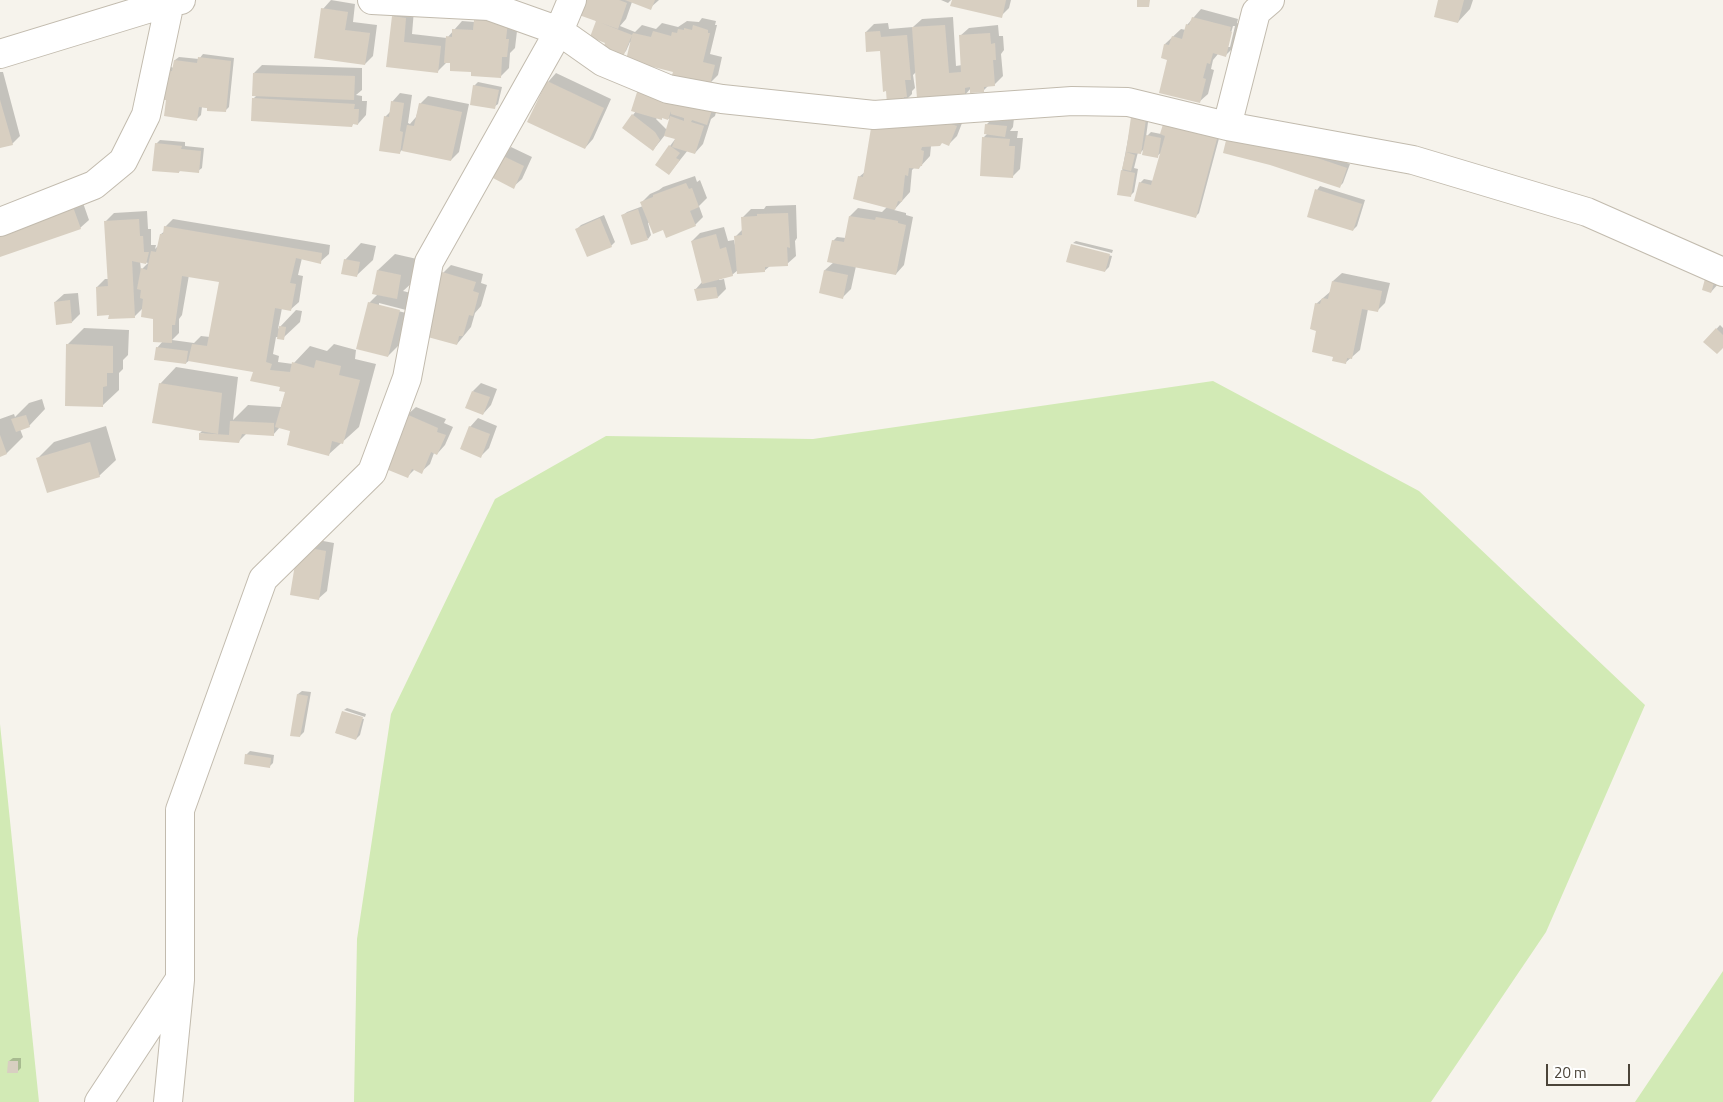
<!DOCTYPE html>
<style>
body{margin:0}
#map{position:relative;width:1723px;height:1102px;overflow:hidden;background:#f6f3ec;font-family:"Titillium Web",sans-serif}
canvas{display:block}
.scale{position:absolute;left:1546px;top:1064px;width:84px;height:22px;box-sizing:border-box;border:2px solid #4b4439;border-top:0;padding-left:6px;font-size:15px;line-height:18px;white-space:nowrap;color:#4b4439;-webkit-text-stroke:4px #fff;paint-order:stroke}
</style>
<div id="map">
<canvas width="1723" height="1102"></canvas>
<div class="scale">20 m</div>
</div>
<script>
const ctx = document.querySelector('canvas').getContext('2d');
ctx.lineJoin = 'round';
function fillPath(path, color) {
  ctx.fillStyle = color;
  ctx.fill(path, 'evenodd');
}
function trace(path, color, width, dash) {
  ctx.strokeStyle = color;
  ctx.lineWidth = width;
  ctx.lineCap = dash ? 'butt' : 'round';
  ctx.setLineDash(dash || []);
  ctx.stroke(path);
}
fillPath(new Path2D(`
 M1213 381 1419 491 1645 705 1546 932 1431 1102H354L357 939 391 714 495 499 606 436 813 439Z
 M0 724 39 1102H0Z
 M1723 971V1102H1635Z`), '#d2eab5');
fillPath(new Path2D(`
 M331 0 355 4 353 22 377 25 373 56 365 64 323 9Z
 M585 0H659L650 8 632 2 626 19 620 26 635 32 642 25 656 29 662 23 678 27 687 21 699 22 702 18 716 21 715 25H717L710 54 722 57 718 75 709 84 675 71 630 42 626 51 622 55 607 43Z
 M941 0H951L948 3Z
 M953 0H1011L1009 8 1001 16Z
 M1440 0H1473L1470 9 1458 22Z
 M401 8 414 10 412 34 447 38 462 21 475 22 484 12 515 14 514 31H517L515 48 510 53 509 68 500 77 473 71 451 62 446 63 438 71 388 66 393 17Z
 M1201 9 1238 19 1237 23 1240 24 1234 47 1226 55 1218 54 1213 60 1211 69 1214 70 1208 94 1199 102 1169 59 1165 44 1181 29 1186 30 1187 25ZM1233 26H1235L1230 47H1227Z
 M953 17 956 66 962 65 960 36 969 28 998 25 999 36H1003L1004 50 1001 54 1003 76 994 85H989L983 91 971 88 965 95 916 72 913 75 915 88 912 91V94L904 102 881 50 866 32 874 24 888 23 889 29 913 27 922 19Z
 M203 54 234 58 229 107 225 111 202 107 201 115 197 119 167 99V71L171 67 174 68 175 60 179 57 199 59Z
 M262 65 362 68V90L356 95 362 96V101H367L366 115 358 124 354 123 352 125 253 99 257 95 254 73Z
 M0 72H3L20 136 12 144 0 147Z
 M556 73 611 99 593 139 585 148 548 82Z
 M478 82 502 87 498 104 494 107 474 86Z
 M400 93 412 95 408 123 410 124 416 117 420 104 428 96 469 104 459 152 451 160 402 150 400 152 385 117 390 112 392 102Z
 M719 101 715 116 711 119 703 144 695 153 688 150 669 174 670 146 676 138 665 135 653 150 624 127 636 111ZM658 117 670 119 667 130 656 119Z
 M1149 115 1146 137 1151 132 1161 134 1221 131 1199 213 1195 217 1140 183 1144 179 1154 181 1162 152 1157 156 1144 149 1140 153 1138 152 1134 168 1138 169 1134 192 1130 196 1122 171 1132 118Z
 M995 116 1014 118 1013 127 1010 131H1018L1017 138H1023L1020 169 1012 177 983 138 987 134 986 125Z
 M964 118 957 136 949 144 942 142 931 146 930 156 919 168 915 167 912 170 910 192 894 210 906 213V215L913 217 904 265 896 274 856 266 851 289 843 297 820 292 825 270 834 262 833 241 837 237 846 238 850 216 858 208 882 212 887 207 859 177 866 171 872 129Z
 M160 140 185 142V146L204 148 202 168 198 171 181 170 179 172 156 144Z
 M1286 142 1350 164 1343 183 1339 187Z
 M511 147 532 157 522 179 513 187 502 156Z
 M695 176 697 182 700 180 707 198 699 206 703 217 695 225 664 229 650 222 648 223 651 235 648 239 623 215 627 212 643 206 642 202 650 194 659 190 663 187Z
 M1320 186 1365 200 1357 226 1353 230 1317 190Z
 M82 200 89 220 80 228 0 256Z
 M796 205 797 238 795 241 796 256 787 264 770 266 764 271 738 270 732 275 719 278V280L724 279 726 289 718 297 695 290 702 282 692 241 700 233 724 227 728 241 734 240 735 245 736 236 743 229 742 218 751 209H764L766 206Z
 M147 211 148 229H151V245H156L155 249 159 245 161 234 165 231V227L173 219 330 245 329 254 320 262 302 258 298 275 303 276 299 302 290 310 282 308 278 329 296 310 302 311 300 322 283 338 276 337 273 354 279 356 278 362 293 364 310 346 327 351 334 344 356 350 355 359 376 364 359 427 328 455 292 430 280 427 273 435 247 433 239 441 200 433 203 430 160 384 176 367 238 377 233 420 248 405 281 407 286 391 282 386 254 371 190 360 186 363 157 348 163 341 155 318 143 308 134 317 110 314 97 287 105 279H109L106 221 114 213ZM140 261 148 263 141 270ZM189 275 220 281 210 337 201 336 194 343 172 340 179 333V319L182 315Z
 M604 215 615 242 611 246 577 229 581 225Z
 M1076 241 1113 250 1112 253 1073 243Z
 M361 243 376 246 373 260 356 276 345 260Z
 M1073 244V246L1112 256 1109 267 1105 271 1068 261Z
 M395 254 417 259 413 282 403 291 415 294 404 340 388 356 369 303 378 294V270ZM379 303 406 310V313L379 306Z
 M451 265 483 274 481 283 487 285 481 306 475 313 471 327 457 344 443 273Z
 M1342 273 1390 283 1385 303 1377 311 1368 309 1360 350 1345 363 1335 356 1318 330 1316 304 1331 291 1333 281Z
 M1707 276 1719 283 1711 292Z
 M78 293 80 314 72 322 55 302 64 294Z
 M1720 325 1723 328V345L1705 342Z
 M84 328 129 330 128 355 123 360V369L119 373V390L102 406 67 345Z
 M481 383 497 389 491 405 483 414 473 391Z
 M42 399 45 409 29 426 20 429 23 437 7 453 0 456V419L14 414 15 417 29 403Z
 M416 407 446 419 444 423 453 427 445 445 437 454 434 453 430 464 421 472 415 469 407 477 389 452 398 443 399 444 407 415Z
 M478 418 497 426 489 448 481 456 470 427Z
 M106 426 116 460 99 476 37 459 54 442Z
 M307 538 334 543 327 591 318 599Z
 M302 691 311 692 304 732 300 736 298 694Z
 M347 708 366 714 365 717 344 710Z
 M343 711V713L364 719 360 735 356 739 336 733Z
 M250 751 274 755 273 763 269 767 246 755Z
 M13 1058H21V1068L17 1072 9 1061Z`), '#0003');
fillPath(new Path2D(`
 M584 0H619L627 3 618 29 579 15Z
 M625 0H655L651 10Z
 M952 0H1006L1002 18 950 6Z
 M1137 0H1150L1149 7H1137Z
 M1438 0H1464L1458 23 1434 17Z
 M321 8 348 12 345 30 370 33 365 65 314 58Z
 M392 16 406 18 404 42 441 46 438 73 386 67Z
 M1192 17 1231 27 1230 31 1232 32 1226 57 1213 53 1210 64 1207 63 1203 78 1206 79 1200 103 1159 93 1167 60 1161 58 1164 44 1169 45 1172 36 1182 39 1186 24 1189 25Z
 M474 20 508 22 506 39H509L507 57H502L501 78 471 76V72L450 71V63H444L446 36 452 37V29L473 30Z
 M596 21 632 35 633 33 651 37 653 31 671 36 672 32 677 33 678 29 684 30V28L692 30 693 25 708 30V33H710L703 62 715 65 710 85 672 75 673 72 626 60 632 35 623 57 603 48 605 43 590 37Z
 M945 25 949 73 961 72 959 35 990 33 991 44 995 43 996 60H993L995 86 984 87V92L970 93V87L965 88V96L917 99 912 27Z
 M880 31 881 37 907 35 911 80H905L907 97H904V103L887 104 886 91 883 92 880 51 866 52 865 32Z
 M198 57 231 61 226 112 207 111V108L199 107 197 121 164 116 166 100H162L166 71H172L174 60 197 63Z
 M253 73 355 76 354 100 252 96Z
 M547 81 604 108 585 149 527 122Z
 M473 85 499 90 495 109 470 105Z
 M638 89 712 110 707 125 692 120 691 122 704 126 695 154 672 147 675 139 664 136 670 116 684 121V118L671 114V111L668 120 662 118V120L631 111Z
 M252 98 355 104 354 109H359L358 125 353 124 352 127 251 121Z
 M0 100 13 145 0 148Z
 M391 101 404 103 400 131 403 132 400 154 379 151 384 116 389 117Z
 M419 103 462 112 451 161 402 151 407 125 414 126Z
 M632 114 655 132 660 140 653 151 622 128Z
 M1131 117 1146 119 1141 154 1126 152Z
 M938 120 957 126 949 146 942 143 940 146 922 147 921 150 924 151 922 166H920L919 169 909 168 908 176 905 175 902 202 898 201 895 210 853 199 858 176 863 177 871 128 879 129 878 126Z
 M1164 121 1218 135 1196 218 1134 201 1139 182 1151 185 1165 136 1160 134Z
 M985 124 1007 126 1005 137 984 134Z
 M1228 132 1282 146 1347 168 1340 188 1270 165 1223 153Z
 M1146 135 1161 138 1158 158 1142 155Z
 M982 137 1010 139 1009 146H1015L1013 178 980 176Z
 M155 143 182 146 181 149 201 151 199 173 179 171V173L152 171Z
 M669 145 680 153 676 158 680 160 669 175 655 165Z
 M1126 152 1135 155 1131 171 1122 169Z
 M501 155 524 166 514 189 491 177Z
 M1121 170 1135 173 1131 197 1117 195Z
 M686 183 689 189 692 188 699 207 690 211 696 226 666 238 663 230 653 234 640 202 653 197V195Z
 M1315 189 1362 204 1353 231 1307 217Z
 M73 207 81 229 0 257V232Z
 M638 209 648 240 631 245 621 215Z
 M788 213 790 248 787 247 788 266 765 267V272L737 274 734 236 742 235 741 217 757 216V214Z
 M849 216 875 220 876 217 898 221V223L906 225 896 275 827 262 832 240 844 242Z
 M600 218 612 247 587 257 575 229Z
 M139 219 140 236H143L144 252H149L146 264 132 261 135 318 108 319 109 315 97 316 96 287 108 286 104 221Z
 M164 226 322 253 321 264 296 258 290 283 296 284 291 311 275 308 266 362 272 364 270 370 290 372 292 362 314 368 316 360 341 366 339 375 360 380 343 444 332 441 329 456 287 445 290 431 275 427 285 392 279 391 280 387 250 381 253 372 188 361 192 344 207 346 219 282 182 276 175 325H172V343L153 342V319L141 317 143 299 140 298 141 290 137 289 141 268 147 270 151 251 156 252 160 234H163Z
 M716 234 720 249 726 247 733 276 702 284 691 241Z
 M1071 244 1110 254 1105 272 1066 262Z
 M344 259 360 262 357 277 341 274Z
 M377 270 401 275 397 299 372 294Z
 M824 270 848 275 843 299 819 293Z
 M442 272 476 282 473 291 479 293 473 316 469 315 463 336H459L457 345 424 336Z
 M1706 275 1715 279 1711 293 1702 290Z
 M1332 281 1382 291 1378 312 1362 309 1352 359 1347 358 1346 364 1332 361 1333 357 1312 352 1316 331 1310 329 1315 303 1320 304 1322 298 1328 299Z
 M716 287 718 298 697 301 694 289Z
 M70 300 72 323 56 325 54 302Z
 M368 302 400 310 388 357 356 349Z
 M279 326 286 327 284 340 277 339Z
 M1716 328 1723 335V348L1717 354 1703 342Z
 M66 344 113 346V373H107V386L103 387V407L65 406Z
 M156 347 188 351 186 364 154 360Z
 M159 383 222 393 218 434 152 423Z
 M472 391 490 397 483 415 465 408Z
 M406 414 438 428 437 432 446 435 437 455 431 452 422 474 412 469 408 478 381 467 388 451 394 453 401 436 397 434Z
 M26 415 30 427 16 432 11 419Z
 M230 421 274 423V436L242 434 239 443 199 440V433L229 435Z
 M469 426 490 434 481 458 460 449Z
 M0 435 7 454 0 457Z
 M90 442 100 477 47 493 36 458Z
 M298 546 326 551 319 600 290 595Z
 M297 694 308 696 300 737 290 736Z
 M342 711 363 717 356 740 335 733Z
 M245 754 271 758 270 768 244 764Z
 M8 1061H18V1073H7Z`), '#d8cfc1');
const minor = new Path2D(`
 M372 0 489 6 559 31 603 62 668 89 722 99 874 115 1072 101 1128 102 1227 126 1413 160 1587 212 1723 272
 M0 54 170 2 181 0
 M1227 126 1256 12 1270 0
 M0 222 94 185 123 161 146 115 170 2
 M99 1102 178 982
 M168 1102 180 980V810L263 579 372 472 407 378 429 262 559 31 572 0`);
trace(minor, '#c2bbae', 30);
trace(minor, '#fff', 28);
</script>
